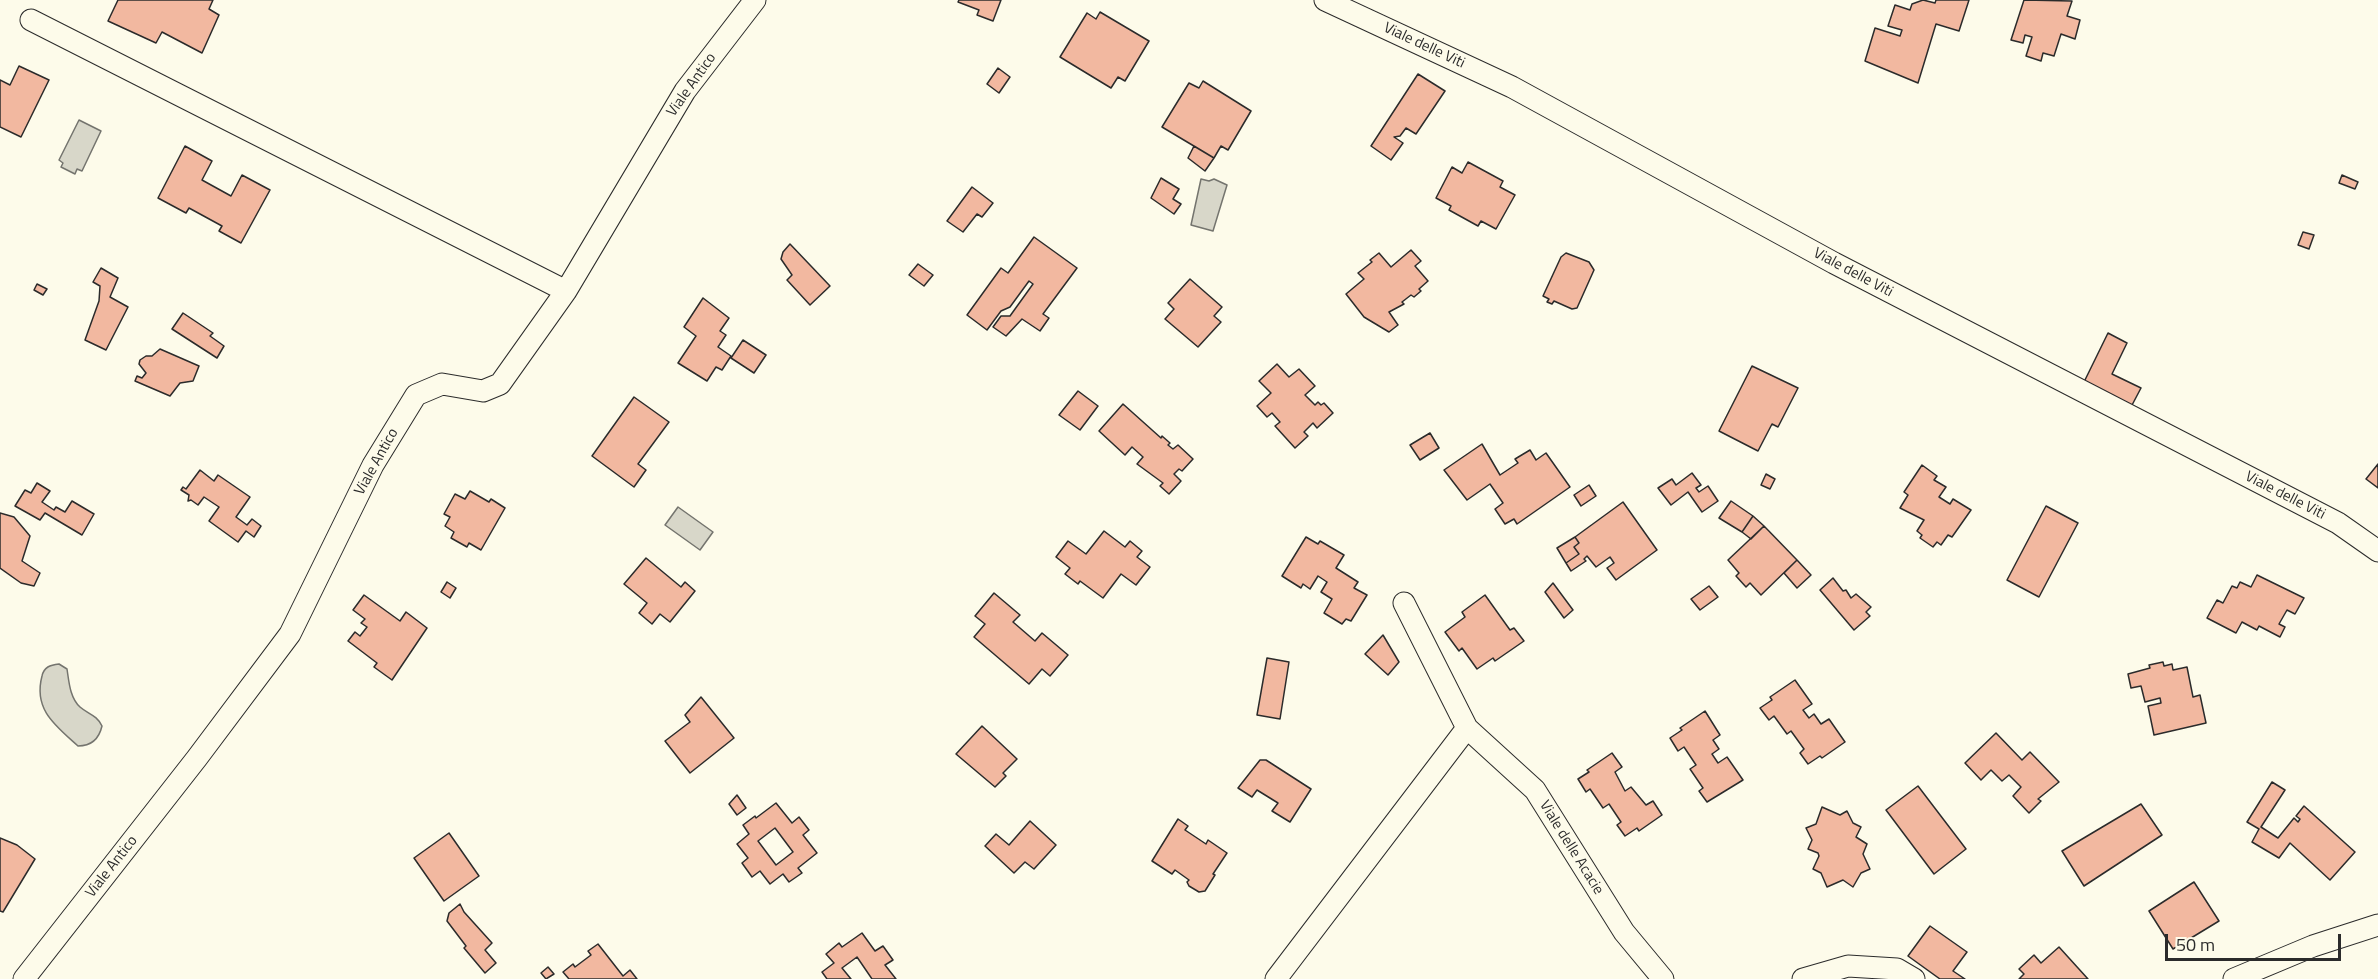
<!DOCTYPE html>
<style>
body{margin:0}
#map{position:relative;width:2378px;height:979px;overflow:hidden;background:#fdfbea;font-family:"Titillium Web",sans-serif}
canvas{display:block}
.scale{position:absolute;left:2165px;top:934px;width:176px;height:27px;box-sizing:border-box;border:3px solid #2b2b2b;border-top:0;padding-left:8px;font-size:18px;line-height:21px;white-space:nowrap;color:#2b2b2b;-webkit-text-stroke:4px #fdfbea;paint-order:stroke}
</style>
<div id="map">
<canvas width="2378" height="979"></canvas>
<div class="scale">50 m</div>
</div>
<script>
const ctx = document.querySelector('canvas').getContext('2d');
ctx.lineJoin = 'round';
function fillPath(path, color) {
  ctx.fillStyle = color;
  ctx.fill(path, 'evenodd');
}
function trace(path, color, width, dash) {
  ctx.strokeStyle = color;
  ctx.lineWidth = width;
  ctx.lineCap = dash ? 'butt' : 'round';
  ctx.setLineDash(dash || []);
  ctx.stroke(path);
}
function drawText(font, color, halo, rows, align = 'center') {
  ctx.font = font + ' "Titillium Web",sans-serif';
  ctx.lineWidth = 4.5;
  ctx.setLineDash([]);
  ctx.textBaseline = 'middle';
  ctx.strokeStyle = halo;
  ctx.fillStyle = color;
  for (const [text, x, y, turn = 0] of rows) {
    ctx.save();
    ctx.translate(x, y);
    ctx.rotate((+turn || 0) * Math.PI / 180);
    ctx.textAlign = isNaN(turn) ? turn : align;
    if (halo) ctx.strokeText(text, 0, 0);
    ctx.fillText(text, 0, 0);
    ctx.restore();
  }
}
const water = new Path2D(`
 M79 120 101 131 82 171 77 169 75 174 61 167 63 163 59 160Z
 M1201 179 1209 181 1214 179 1227 185 1213 231 1191 225Z
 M678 507 713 532 700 550 665 525Z
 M59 664 67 669C69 682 70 698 80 707 88 714 97 715 102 726 99 739 91 746 78 746 56 726 33 710 42 676 44 667 50 665 59 664Z`);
fillPath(water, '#d8d7c9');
trace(water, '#74746e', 1.5);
const building = new Path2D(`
 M118 0H213L209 9 219 15 202 53 162 32 156 43 108 21Z
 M959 0H1001L993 21 977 15 979 10 958 2Z
 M1923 0 1935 3 1936 0H1969L1959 31 1936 24 1918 83 1865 61 1875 28 1900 36 1902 30 1888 26 1895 5 1910 10 1912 4Z
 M2024 0 2072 1 2067 16 2080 20 2075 39 2061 34 2054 56 2043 53 2041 61 2026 56 2032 37 2025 35 2023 43 2011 40Z
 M1100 12 1149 41 1125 81 1118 77 1111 88 1060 57 1087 13 1096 19Z
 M19 66 49 80 21 137 0 127V80L10 85Z
 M998 68 1010 77 999 93 987 84Z
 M1418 74 1445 91 1416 134 1406 128 1400 136 1394 137 1403 143 1391 160 1371 146Z
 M1203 81 1251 111 1228 150 1221 146 1214 158 1162 127 1189 83 1199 88Z
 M185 146 212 161 202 180 231 196 242 175 270 190 241 243 219 231 222 226 189 208 186 213 158 198Z
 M1194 146 1214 158 1205 171 1188 158Z
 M1468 162 1503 181 1500 187 1515 195 1496 229 1481 221 1478 226 1449 210 1451 206 1436 198 1452 167 1462 173Z
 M2342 175 2358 182 2355 189 2339 183Z
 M1161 178 1179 189 1173 199 1181 204 1174 214 1151 198Z
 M972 187 993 203 982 217 977 214 963 232 947 221Z
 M2303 232 2314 235 2309 249 2298 245Z
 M1034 237 1077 268 1043 314 1049 318 1040 331 1022 319 1006 336 993 327 1001 316H1010L1033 284 1029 281 1010 307 1001 311 987 330 967 315 1001 268 1008 273Z
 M790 244 830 286 810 305 787 280 792 275 781 259 783 252Z
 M1411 250 1421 261 1415 266 1428 281 1419 289 1421 291 1414 297 1411 295 1402 302 1404 304 1389 312 1398 325 1389 332 1364 317 1346 294 1364 279 1358 273 1372 262 1370 260 1379 253 1391 267Z
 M1566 253 1589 262 1594 270 1577 308 1572 309 1554 301 1552 304 1547 302 1549 299 1543 296 1561 257Z
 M918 264 933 275 924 286 909 275Z
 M101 268 118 278 110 297 128 307 106 350 85 340 99 301 100 286 93 282Z
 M1190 279 1222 307 1214 316 1221 322 1198 347 1165 319 1174 309 1168 303Z
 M37 284 47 289 43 295 34 290Z
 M703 298 729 318 720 331 726 335 718 347 731 356 722 370 716 367 707 381 678 363 696 336 684 327Z
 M183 313 213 333 210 336 224 346 217 358 172 329Z
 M2108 333 2127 343 2112 374 2141 388 2131 407 2084 382Z
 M743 340 766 355 754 373 731 358Z
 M160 349 199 366 193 381 180 383 170 396 135 381 137 376 142 378 146 373 139 364 140 360 146 356H152Z
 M1277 364 1289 377 1299 369 1315 386 1305 395 1315 405 1318 402 1321 405 1324 403 1333 413 1317 428 1313 423 1304 432 1308 436 1295 448 1275 426 1280 422 1272 413 1267 417 1257 406 1271 393 1259 381Z
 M1752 366 1798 388 1778 427 1772 424 1758 451 1719 431Z
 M1078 391 1098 406 1080 430 1059 415Z
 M634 397 669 422 638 464 646 470 634 487 592 456Z
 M1123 404 1161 438 1162 436 1170 443 1168 445 1173 449 1178 445 1193 459 1182 471 1179 469 1174 474 1181 481 1169 494 1160 486 1163 483 1137 464 1143 457 1132 447 1125 455 1099 431Z
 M1430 433 1439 448 1420 460 1410 445Z
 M1482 444 1500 475 1518 463 1515 459 1530 450 1536 460 1546 453 1570 487 1517 524 1514 519 1505 524 1495 509 1503 503 1490 484 1467 500 1444 470Z
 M2378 464V488L2366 479Z
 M1922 465 1937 476 1934 480 1946 487 1939 497 1950 504 1953 499 1971 510 1952 537 1948 535 1941 545 1937 542 1933 547 1920 538 1922 535 1917 531 1924 520 1900 508 1908 495 1904 492Z
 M200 470 214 481 218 475 250 497 236 517 247 525 252 519 261 526 254 537 246 531 238 542 209 521 219 507 204 497 198 505 191 500 188 501 189 495 181 490 183 487 186 489Z
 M1692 473 1701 485 1696 488 1699 492 1708 486 1718 501 1702 512 1688 492 1671 505 1658 488 1672 479 1676 485Z
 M1766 474 1775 479 1770 489 1761 485Z
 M37 483 50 491 42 502 54 510 56 507 65 512 72 501 94 514 82 535 45 513 40 520 15 506 25 490 31 493Z
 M1589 485 1596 496 1581 506 1574 495Z
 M470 491 489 502 491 499 505 508 481 550 469 543 467 547 451 538 454 532 445 526 450 517 444 514 455 494 465 499Z
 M1731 501 1753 516 1742 532 1719 518Z
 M1623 502 1657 550 1616 580 1607 568 1614 563 1610 557 1596 567 1587 556 1584 559 1586 561 1571 571 1566 563 1579 554 1574 547 1579 543 1575 537Z
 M2046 506 2078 523 2039 597 2007 580Z
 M0 513 14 517 30 536 22 561 40 573 34 586 21 583 0 568Z
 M1753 516 1764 526 1751 539 1742 532Z
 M1764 526 1797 560 1761 595 1750 583 1746 587 1736 576 1739 573 1728 560Z
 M1104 531 1125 547 1130 541 1142 551 1137 557 1150 567 1136 585 1121 574 1103 598 1080 581 1078 584 1065 574 1070 568 1056 557 1068 541 1086 554Z
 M1306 537 1318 544 1320 541 1344 555 1336 568 1358 582 1354 588 1367 595 1351 621 1346 619 1342 624 1324 613 1332 599 1321 592 1327 582 1318 576 1310 589 1303 584 1301 588 1282 576Z
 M1575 537 1579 543 1574 547 1579 554 1566 563 1557 548Z
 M646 558 681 587 685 582 695 591 670 622 660 614 652 624 639 613 647 603 624 584Z
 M1797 560 1811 575 1797 588 1784 573Z
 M2257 575 2304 598 2295 614 2287 610 2279 624 2285 627 2280 637 2259 626 2257 630 2242 622 2236 633 2207 618 2217 600 2223 603 2232 586 2237 588 2240 582 2251 587Z
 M1833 578 1843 591 1846 590 1851 598 1856 594 1871 607 1866 612 1870 616 1854 630 1820 590Z
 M447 582 456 588 450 598 441 592Z
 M1553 583 1573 610 1564 618 1545 592Z
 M1709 586 1718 597 1700 610 1691 599Z
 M994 593 1020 615 1013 622 1035 641 1042 633 1068 655 1050 676 1042 669 1029 684 974 637 985 624 975 616Z
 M364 595 400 621 406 612 427 628 392 680 374 667 377 663 348 641 355 632 360 636 367 627 361 623 365 619 353 610Z
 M1485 595 1510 630 1514 628 1524 641 1495 661 1493 658 1477 669 1462 648 1459 651 1445 632 1465 617 1462 612Z
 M1383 635 1399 662 1388 675 1365 654Z
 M1267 658 1289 662 1280 719 1257 715Z
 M2163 662 2164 666 2172 664 2173 670 2187 667 2193 697 2200 695 2206 723 2154 735 2148 706 2161 703 2160 698 2145 702 2141 686 2131 688 2128 674 2150 668 2149 665Z
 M1795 680 1812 704 1803 710 1809 718 1814 714 1821 724 1829 719 1845 742 1822 758 1820 756 1808 764 1800 753 1804 749 1791 731 1787 734 1774 716 1769 720 1760 708 1772 700 1770 697Z
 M701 697 734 738 690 773 665 741 690 722 685 715Z
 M1705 711 1720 735 1713 740 1719 749 1712 754 1718 763 1727 757 1743 780 1707 802 1699 791 1703 788 1690 769 1696 765 1684 747 1678 751 1670 738 1682 730 1680 728Z
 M982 726 1017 759 1003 773 1006 776 995 787 956 754Z
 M1996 733 2022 760 2030 752 2059 782 2038 799 2041 801 2029 813 2013 796 2021 787 2009 775 2002 781 1991 770 1981 780 1965 763Z
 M1612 753 1622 767 1615 772 1625 791 1631 787 1646 805 1653 801 1662 815 1639 831 1637 828 1625 836 1617 825 1621 822 1609 804 1603 808 1590 789 1586 792 1578 779 1589 772 1587 770Z
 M1260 760H1266L1311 789 1290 822 1272 811 1278 803 1257 790 1252 797 1238 788Z
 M2272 782 2285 790 2261 827 2278 838 2294 818 2298 822 2300 819 2296 816 2304 806 2355 852 2330 880 2290 843 2279 858 2252 842 2259 829 2247 822Z
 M1918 786 1966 849 1934 874 1886 810Z
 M737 795 746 808 737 815 729 804Z
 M776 803 792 823 799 817 809 830 803 835 817 853 798 868 802 873 789 882 783 874 770 884 760 871 752 877 742 863 748 858 737 844 749 834 743 825 755 816 756 818ZM775 828 793 852 776 865 758 841Z
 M2141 804 2162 835 2084 886 2062 851Z
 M1822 807 1840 815 1847 811 1853 823 1861 827 1856 837 1867 844 1863 854 1870 869 1861 873 1853 887 1843 880 1827 887 1821 873 1813 869 1819 856 1818 853 1808 849 1812 840 1806 828 1816 824Z
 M1178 819 1188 826 1185 830 1206 844 1208 840 1227 853 1213 874 1215 875 1205 891 1199 892 1189 886 1187 882 1189 880 1175 870 1172 874 1152 861Z
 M1030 821 1056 845 1034 869 1025 862 1014 873 985 846 996 834 1009 845Z
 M449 833 479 876 444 901 414 858Z
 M0 838 17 845 35 859 3 912 0 911Z
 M2194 882 2219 921 2173 949 2149 911Z
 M460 904 464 912 492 943 485 950 496 963 485 973 464 948 466 946 447 921 449 913Z
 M1930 926 1967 952 1953 971 1965 979H1940L1908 956Z
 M862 933 875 951 883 946 893 960 885 965 896 979H872L857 957 842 968 851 979H827L822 972 834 963 826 954 839 943 842 947Z
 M598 944 623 976 630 970 637 979H569L563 972 573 964 575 967 591 955 588 951Z
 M2059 947 2088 979H2019L2024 974 2019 969 2034 955 2041 963Z
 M548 967 554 974 546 979 541 973Z`);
fillPath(building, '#f2b8a0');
trace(building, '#2b2b2b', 1.5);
const street = new Path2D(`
 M1325 0 1512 87 1834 263 2338 523 2378 551
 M31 20 566 291
 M1404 603 1467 728 1535 790 1624 932 1663 979
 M24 979 197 758 290 634 373 465 416 395 442 384 483 391 500 384 566 291 685 91 755 0
 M1276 979 1467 728
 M1803 979 1848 966 1897 969 1914 979
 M2234 979 2313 946 2378 925`);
trace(street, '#2b2b2b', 23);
trace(street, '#fdfbea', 21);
drawText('15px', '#2b2b2b', '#fdfbea', [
 ["Viale delle Viti",1424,46,25],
 ["Viale Antico",692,85,-55],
 ["Viale delle Viti",1853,273,28],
 ["Viale Antico",377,462,-61],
 ["Viale delle Viti",2285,496,27],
 ["Viale delle Acacie",1571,848,58],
 ["Viale Antico",112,867,-52]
]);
</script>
